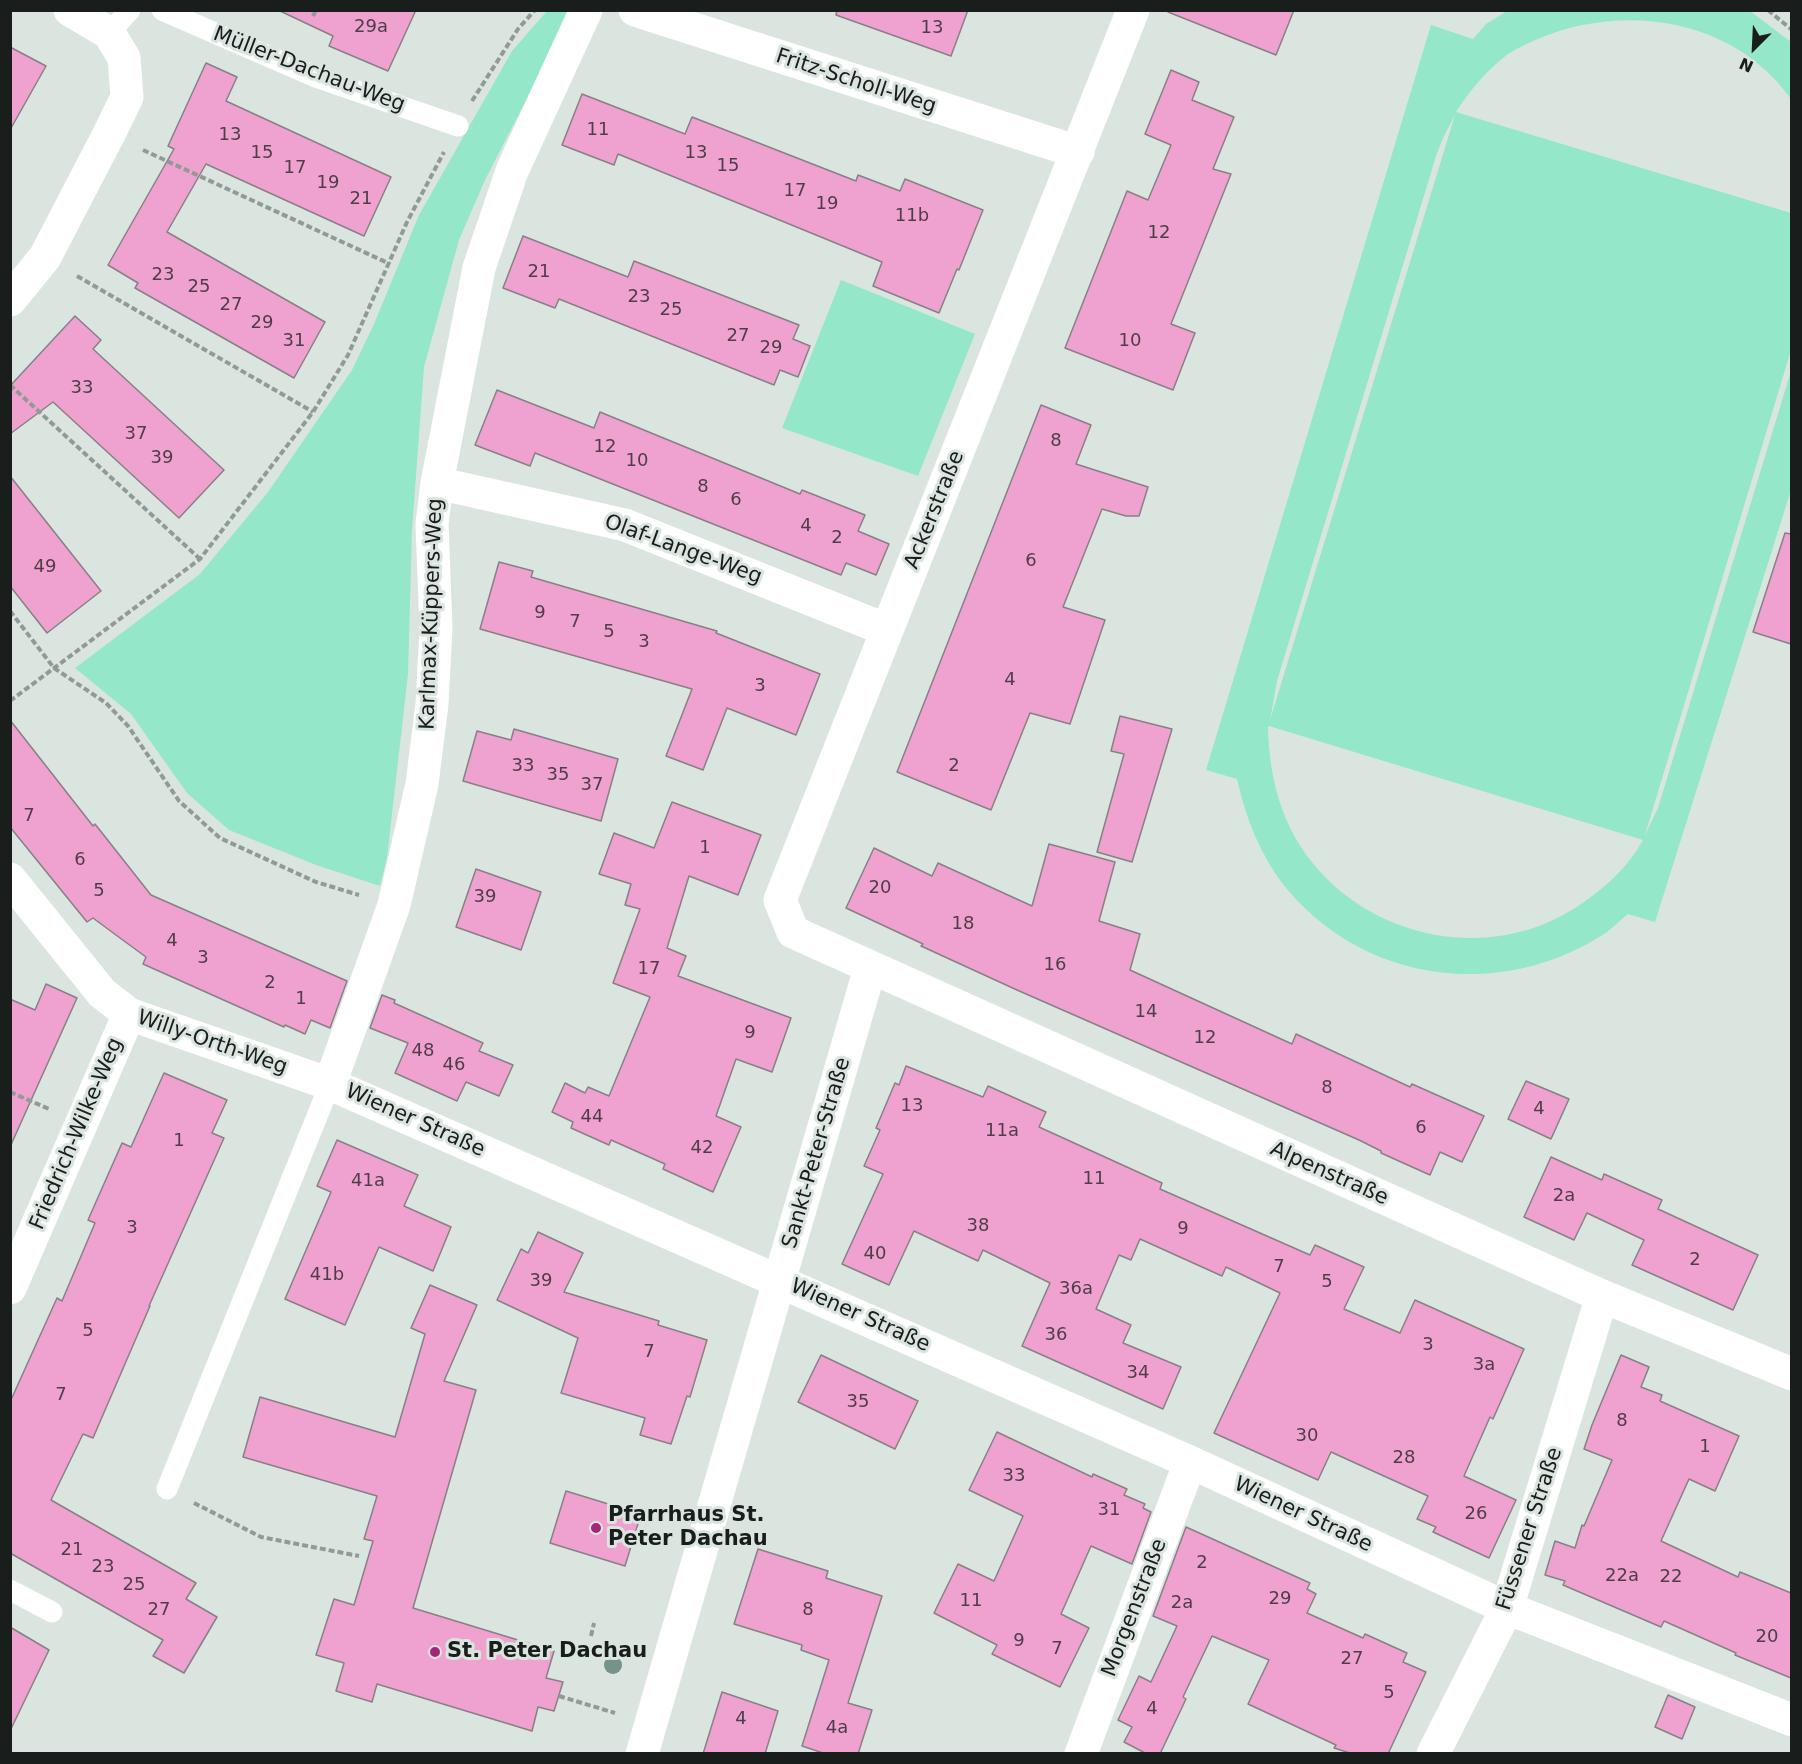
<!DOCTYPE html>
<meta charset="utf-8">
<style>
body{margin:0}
#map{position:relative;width:1802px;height:1764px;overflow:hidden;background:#dae5e0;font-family:"DejaVu Sans",sans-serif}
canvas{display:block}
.frame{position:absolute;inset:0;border:12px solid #191d1b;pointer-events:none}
.north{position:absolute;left:1724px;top:18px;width:60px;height:60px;-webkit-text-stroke:4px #dae5e0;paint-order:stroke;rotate:204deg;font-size:16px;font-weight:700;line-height:24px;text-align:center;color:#191d1b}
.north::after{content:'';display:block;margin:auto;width:21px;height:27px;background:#191d1b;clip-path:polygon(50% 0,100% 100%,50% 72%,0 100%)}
</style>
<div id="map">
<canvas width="1802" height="1764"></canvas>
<div class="frame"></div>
<div class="north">N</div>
</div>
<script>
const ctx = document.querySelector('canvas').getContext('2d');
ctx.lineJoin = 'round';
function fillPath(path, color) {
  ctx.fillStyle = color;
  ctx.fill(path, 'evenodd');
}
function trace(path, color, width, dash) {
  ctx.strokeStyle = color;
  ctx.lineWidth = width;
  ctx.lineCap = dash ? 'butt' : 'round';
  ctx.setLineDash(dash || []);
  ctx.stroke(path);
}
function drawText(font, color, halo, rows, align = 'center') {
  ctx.font = font + ' "DejaVu Sans",sans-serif';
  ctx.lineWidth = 6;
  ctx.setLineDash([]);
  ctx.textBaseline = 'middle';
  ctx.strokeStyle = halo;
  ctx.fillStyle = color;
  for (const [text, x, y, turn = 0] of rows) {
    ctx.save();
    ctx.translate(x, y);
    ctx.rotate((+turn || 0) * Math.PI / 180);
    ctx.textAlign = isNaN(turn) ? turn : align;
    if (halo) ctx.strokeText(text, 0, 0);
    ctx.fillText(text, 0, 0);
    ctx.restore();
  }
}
fillPath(new Path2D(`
 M547 11H572L485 180 459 240 424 367 412 530 408 674 387 858 380 886 316 865 229 830 187 793 131 714 75 668 200 574 268 492 352 370 374 324 419 215 512 51Z
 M1750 11 1791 42V99C1726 8 1598 0 1508 54 1487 70 1470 90 1456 112L1791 213V350L1645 835 1658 808 1791 371V490L1655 922 1628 914C1620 920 1612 929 1604 934 1502 1000 1366 984 1287 889 1261 857 1246 819 1237 779L1206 770 1431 25 1473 39 1486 24 1507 11ZM1455 115 1270 720V721L1277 681 1436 156 1443 138ZM1268 727 1269 726 1643 840C1629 866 1606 887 1581 904 1489 968 1358 938 1299 844 1277 808 1269 768 1268 727Z
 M841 280 975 334 918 476 782 428Z`), '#95e7c9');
const building = new Path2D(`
 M278 10H416L388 71 329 46 333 36Z
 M837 10H968L951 56 836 15Z
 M1168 10H1294L1276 55 1168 12Z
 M10 47 46 66 10 130Z
 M206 63 237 77 226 101 391 177 364 236 206 164 167 232 325 322 294 378 135 288 138 283 108 265 174 149 168 146Z
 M1171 70 1199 82 1192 100 1234 117 1213 169 1231 174 1171 324 1195 333 1173 390 1065 348 1127 191 1148 200 1171 145 1145 134Z
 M582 94 685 134 692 117 856 181 858 175 900 191 905 179 983 210 959 270 957 269 939 313 873 286 882 262 618 154 614 165 562 145Z
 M523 236 628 277 634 261 799 325 793 339 810 346 798 377 780 370 774 385 559 299 555 308 503 288Z
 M75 316 101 340 93 349 224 470 179 518 53 402 10 434V386Z
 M497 390 594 428 600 412 800 494 802 490 865 515 858 531 889 544 876 575 846 563 841 575 535 453 530 466 475 445Z
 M1041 405 1091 425 1076 464 1148 487 1139 516H1126L1102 509 1063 607 1105 620 1070 724 1030 713 991 810 897 772Z
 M10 476 101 591 47 633 10 586Z
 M1785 533 1791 534V644L1753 632Z
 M499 562 533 571 531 577 717 631 716 633 820 674 796 735 727 708 703 770 666 756 692 689 480 629Z
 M1120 716 1172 729 1132 862 1097 852 1124 754 1111 751Z
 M10 720 93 826 95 824 151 895 347 981 330 1028 311 1020 305 1034 285 1025 284 1027 143 964 146 957 120 938 93 918 87 922 10 827Z
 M514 729 618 759 601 821 463 781 477 731 511 740Z
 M672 802 761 835 738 895 689 876 667 948 686 956 678 976 791 1018 772 1072 736 1059 716 1116 741 1127 713 1192 663 1169 665 1164 611 1140 609 1145 571 1128 573 1122 552 1112 565 1083 585 1093 588 1087 609 1096 650 997 613 983 640 909 625 905 631 884 599 874 614 833 654 848Z
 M1049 844 1115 862 1099 921 1140 934 1130 970 1292 1044 1296 1034 1410 1087 1412 1084 1484 1116 1462 1162 1440 1152 1430 1175 1381 1153V1151L1359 1140 1017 990 921 946 923 944 846 908 874 848 932 876 938 863 1032 906Z
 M476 869 541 892 521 950 456 927Z
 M46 984 77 998 10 1147V999L35 1010Z
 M382 995 395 1000 394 1003 483 1043 479 1051 513 1065 499 1096 466 1082 457 1101 395 1073 408 1043 370 1028Z
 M906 1066 983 1097 988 1086 1046 1112 1039 1127 1162 1183 1160 1189 1310 1255 1315 1245 1364 1267 1344 1309 1400 1333 1415 1300 1524 1349 1493 1419 1490 1417 1464 1476 1516 1500 1489 1558 1433 1532 1436 1527 1417 1519 1428 1496 1331 1452 1318 1480 1214 1433 1280 1293 1226 1267 1222 1276 1140 1239 1131 1260 1119 1255 1096 1309 1131 1325 1123 1343 1181 1367 1163 1409 1022 1346 1050 1283 983 1250 978 1261 914 1231 889 1285 842 1264 883 1174 864 1166 880 1130 876 1128 895 1083 899 1085Z
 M164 1073 227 1100 212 1133 224 1138 149 1306H150L93 1438 83 1434 51 1500 196 1583 186 1599 217 1617 184 1673 153 1656 163 1640 10 1553V1402L57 1298 62 1301 95 1223 88 1220 122 1143 131 1147Z
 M1526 1081 1569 1099 1551 1139 1508 1119Z
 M337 1140 418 1175 404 1206 451 1227 433 1271 379 1247 345 1325 285 1299 331 1192 317 1186Z
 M1551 1157 1602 1180 1604 1174 1662 1200 1658 1209 1758 1255 1733 1310 1632 1265 1644 1240 1587 1213 1574 1240 1524 1217Z
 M538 1232 583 1253 564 1292 659 1321 658 1325 707 1340 690 1397 687 1396 671 1444 640 1435 645 1418 561 1393 578 1338 497 1300 521 1249 528 1253Z
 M430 1285 477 1305 444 1381 476 1390 413 1608 554 1651 546 1678 563 1682 554 1711 538 1707 532 1731 377 1684 372 1702 336 1691 344 1663 316 1655 334 1599 354 1605 373 1541 364 1539 377 1496 243 1457 260 1397 395 1437 425 1334 411 1328Z
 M821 1355 918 1401 895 1449 798 1402Z
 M1621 1355 1649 1367 1641 1387 1662 1395 1660 1401 1739 1436 1715 1491 1689 1479 1661 1541 1738 1577 1740 1572 1791 1593V1678L1735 1655 1736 1653 1664 1621 1661 1627 1563 1585 1565 1581 1545 1575 1555 1541 1575 1548 1582 1525 1584 1526 1612 1460 1584 1449 1592 1425Z
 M997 1432 1092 1477 1093 1474 1127 1489 1124 1495 1145 1504 1143 1508 1151 1512 1132 1564 1091 1546 1061 1614 1089 1628 1060 1687 992 1654 997 1645 934 1613 958 1564 994 1581 1023 1516 969 1490Z
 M566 1491 641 1514 625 1566 550 1543Z
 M1186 1527 1310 1583 1307 1589 1316 1594 1307 1613 1363 1638 1365 1634 1407 1653 1403 1662 1426 1672 1388 1754H1353L1334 1748 1336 1745 1248 1704 1269 1660 1212 1636 1183 1697 1186 1699 1160 1754H1147L1124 1742 1132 1727 1118 1720 1139 1676 1151 1682 1177 1626 1153 1616Z
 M758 1549 828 1571 826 1578 882 1596 848 1703 872 1710 858 1754H826L802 1746 829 1660 801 1650 802 1645 734 1624Z
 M10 1627 49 1650 10 1731Z
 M722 1692 778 1711 765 1754H703Z
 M1668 1695 1695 1707 1682 1739 1655 1727Z`);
fillPath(building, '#efa1cf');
trace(building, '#888084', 1.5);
trace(new Path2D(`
 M1768 10 1792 30
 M313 16 316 10
 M472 101 518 29 535 10
 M143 150 390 264
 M77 276 313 412
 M10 385 200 559
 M10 611 54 668 106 703 128 726 179 801 220 838 316 882 359 895
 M10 701 200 559 313 412 348 355 407 222 444 152
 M10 1092 49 1109
 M194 1503 261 1537 359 1556
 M591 1636 594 1623
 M559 1696 615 1713`), '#919a96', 4, [6, 3]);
trace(new Path2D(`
 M162 10 316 77 458 126
 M109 33 130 10
 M167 1489 330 1084
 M10 1590 52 1612`), '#fff', 21);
trace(new Path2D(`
 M635 10 1078 152
 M1133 10 780 900 793 932 1602 1296 1792 1374
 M10 300 45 257 109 134 127 97 124 58 109 33 70 10
 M437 483 625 525 887 630
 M10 879 102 993 129 1014 330 1084 1190 1462 1507 1608 1792 1720
 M330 1084 394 905 422 784 432 704 436 629 432 524 437 483 479 268 512 171 586 10
 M10 1288 129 1014
 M642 1754 870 968
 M1081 1754 1190 1462
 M1433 1754 1507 1608 1602 1296`), '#fff', 33);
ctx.fillStyle = '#769389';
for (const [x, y] of [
 [613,1665]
]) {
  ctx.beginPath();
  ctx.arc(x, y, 9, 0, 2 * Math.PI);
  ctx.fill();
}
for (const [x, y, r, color] of [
 [596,1528,6,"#a2277b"],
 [435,1652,6,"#a2277b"]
]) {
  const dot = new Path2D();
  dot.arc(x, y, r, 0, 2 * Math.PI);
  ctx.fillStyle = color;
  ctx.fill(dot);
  trace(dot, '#dae5e0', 2);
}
drawText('18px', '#4e3e48', null, [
 ["29a",371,27],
 ["13",932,28],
 ["11",598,130],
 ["13",230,135],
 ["15",262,153],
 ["13",696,153],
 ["15",728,166],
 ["17",295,168],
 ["19",328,183],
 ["17",795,191],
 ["21",361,199],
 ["19",827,204],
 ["11b",912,216],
 ["12",1159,233],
 ["21",539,272],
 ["23",163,275],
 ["25",199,287],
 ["23",639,297],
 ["27",231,305],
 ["25",671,310],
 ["29",262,323],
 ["27",738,336],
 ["31",294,341],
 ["10",1130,341],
 ["29",771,348],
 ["33",82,388],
 ["37",136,434],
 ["8",1056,441],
 ["12",605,447],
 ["39",162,458],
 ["10",637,461],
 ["8",703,487],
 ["6",736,500],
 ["4",806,526],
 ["2",837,538],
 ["6",1031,561],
 ["49",45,567],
 ["9",540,613],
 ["7",575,622],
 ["5",609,632],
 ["3",644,642],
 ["4",1010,680],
 ["3",760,686],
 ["33",523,766],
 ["2",954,766],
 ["35",558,775],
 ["37",592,785],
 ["7",29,816],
 ["1",705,848],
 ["6",80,860],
 ["20",880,888],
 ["5",99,891],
 ["39",485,897],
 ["18",963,924],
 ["4",172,941],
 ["3",203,958],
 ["16",1055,965],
 ["17",649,969],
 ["2",270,983],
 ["1",301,999],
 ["14",1146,1012],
 ["9",750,1033],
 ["12",1205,1038],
 ["48",423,1051],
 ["46",454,1065],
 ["8",1327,1088],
 ["13",912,1106],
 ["4",1539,1109],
 ["44",592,1117],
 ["6",1421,1128],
 ["11a",1002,1131],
 ["1",179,1141],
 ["42",702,1148],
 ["11",1094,1179],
 ["41a",368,1181],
 ["2a",1564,1196],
 ["38",978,1226],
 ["3",132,1228],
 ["9",1183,1229],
 ["40",875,1254],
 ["2",1695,1260],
 ["7",1279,1267],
 ["41b",327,1275],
 ["39",541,1281],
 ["5",1327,1282],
 ["36a",1076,1289],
 ["5",88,1331],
 ["36",1056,1335],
 ["3",1428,1345],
 ["7",649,1352],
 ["3a",1484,1365],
 ["34",1138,1373],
 ["7",61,1395],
 ["35",858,1402],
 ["8",1622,1421],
 ["30",1307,1436],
 ["1",1705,1447],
 ["28",1404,1458],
 ["33",1014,1476],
 ["31",1109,1510],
 ["26",1476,1514],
 ["21",72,1550],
 ["2",1202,1563],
 ["23",103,1567],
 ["22a",1622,1576],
 ["22",1671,1577],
 ["25",134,1585],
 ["29",1280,1599],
 ["11",971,1601],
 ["2a",1182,1603],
 ["27",159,1610],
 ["8",808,1610],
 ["20",1767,1637],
 ["9",1019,1641],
 ["7",1057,1649],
 ["27",1352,1659],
 ["5",1389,1693],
 ["4",1152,1709],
 ["4",741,1719],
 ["4a",837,1728]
]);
drawText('21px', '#191d1b', '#dae5e0', [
 ["Müller-Dachau-Weg",309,70,21],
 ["Fritz-Scholl-Weg",856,82,18],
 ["Ackerstraße",935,510,-68],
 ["Olaf-Lange-Weg",683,550,20],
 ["Karlmax-Küppers-Weg",432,614,-88],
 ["Willy-Orth-Weg",212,1043,19],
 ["Wiener Straße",415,1121,24],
 ["Friedrich-Wilke-Weg",77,1134,-67],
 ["Sankt-Peter-Straße",817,1153,-74],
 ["Alpenstraße",1329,1174,24],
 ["Wiener Straße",860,1316,24],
 ["Wiener Straße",1303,1515,25],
 ["Füssener Straße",1530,1529,-72],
 ["Morgenstraße",1135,1608,-69]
]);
drawText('bold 21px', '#191d1b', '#dae5e0', [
 ["Pfarrhaus St.",608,1516],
 ["Peter Dachau",608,1540],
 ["St. Peter Dachau",447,1652]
], 'left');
</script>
